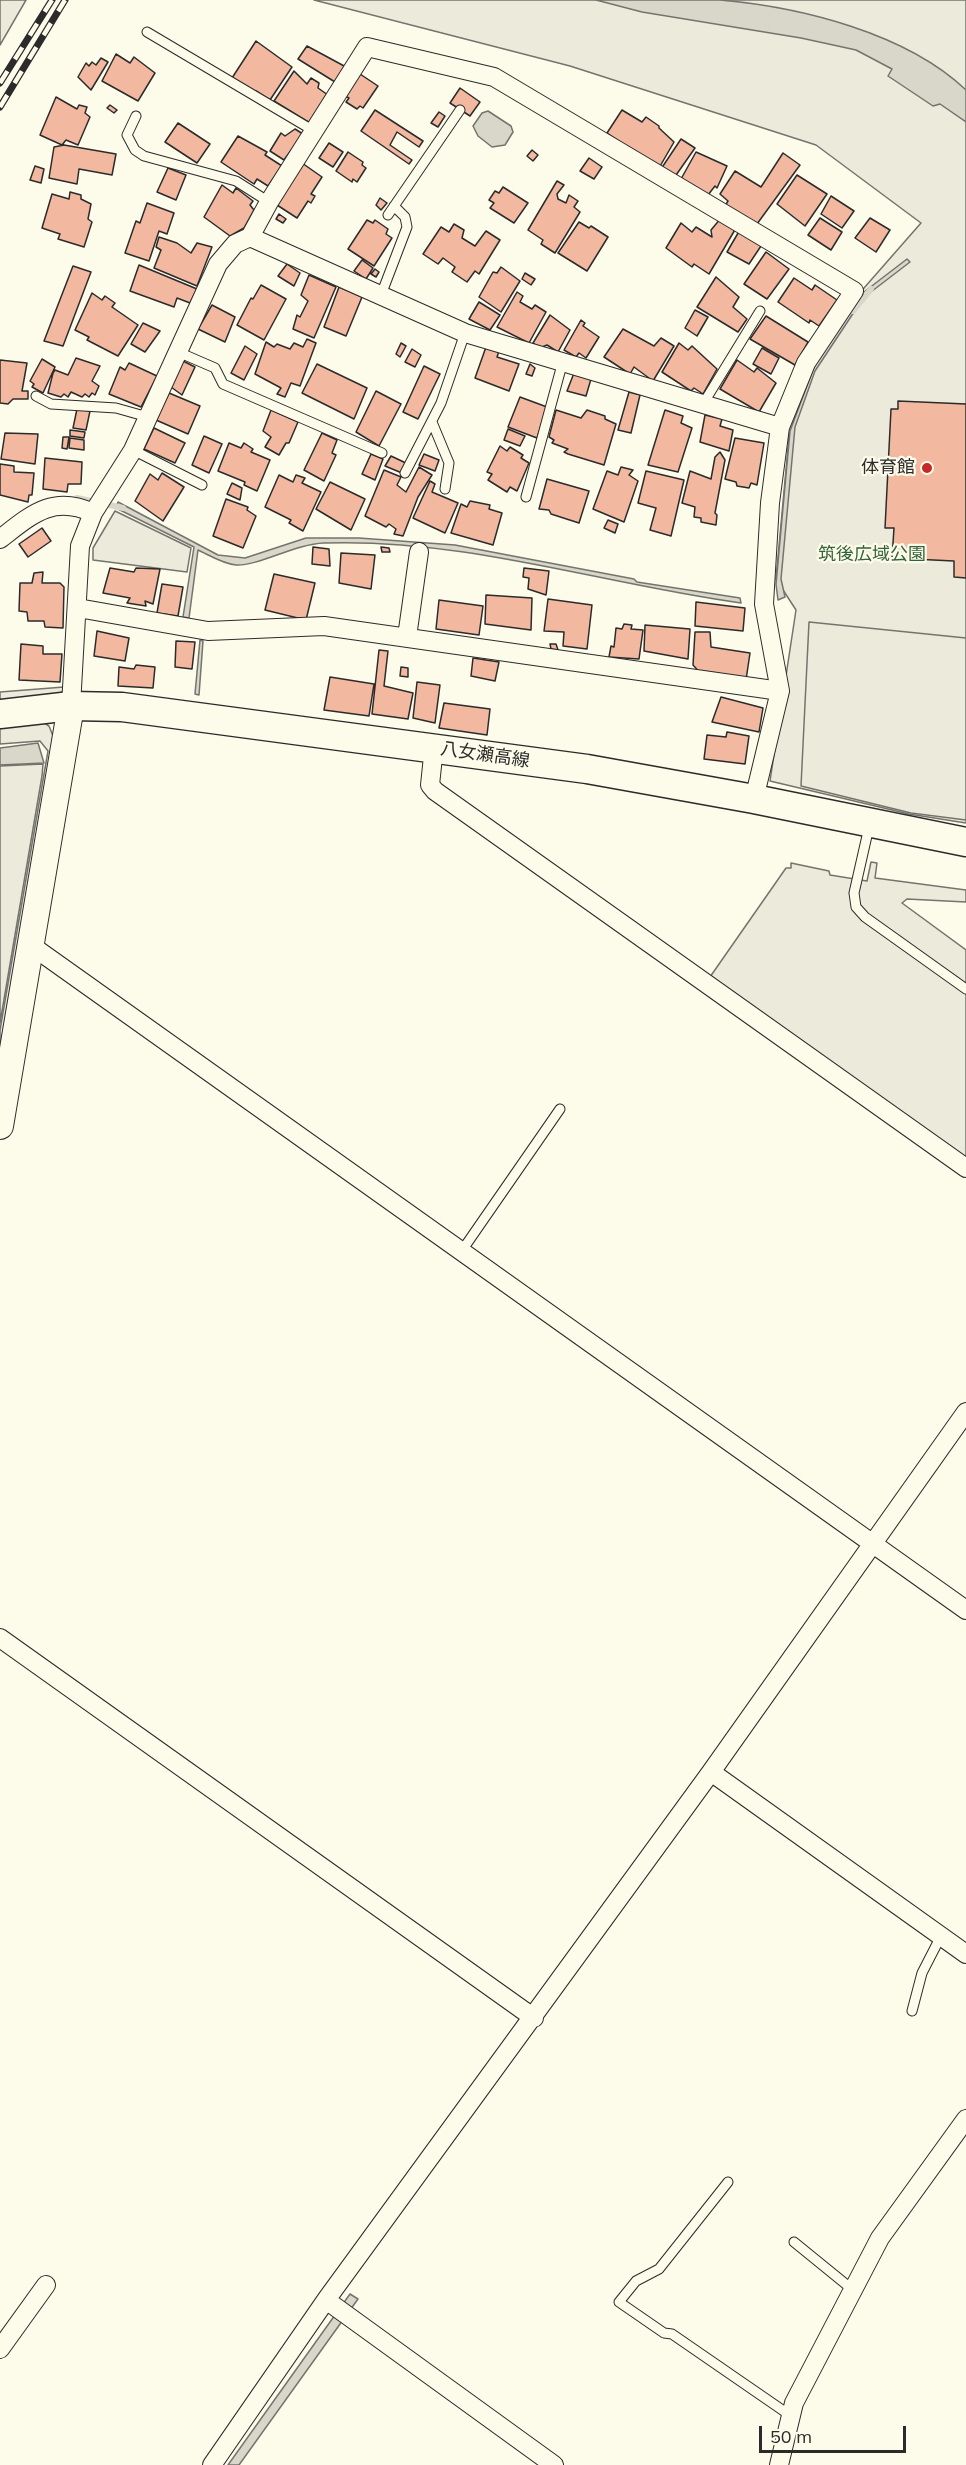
<!DOCTYPE html>
<meta charset="utf-8">
<style>
body{margin:0}
#map{position:relative;width:966px;height:2465px;overflow:hidden;background:#fdfbea;font-family:Mulish,sans-serif}
canvas{display:block}
.scale{position:absolute;left:759px;top:2426px;width:147px;height:27px;box-sizing:border-box;border:3px solid #2b2b2b;border-top:0;padding-left:8px;font-size:18px;line-height:21px;white-space:nowrap;color:#2b2b2b;-webkit-text-stroke:4px #fdfbea;paint-order:stroke}
</style>
<div id="map">
<canvas width="966" height="2465"></canvas>
<div class="scale">50 m</div>
</div>
<script>
const ctx = document.querySelector('canvas').getContext('2d');
ctx.lineJoin = 'round';
function fillPath(path, color) {
  ctx.fillStyle = color;
  ctx.fill(path, 'evenodd');
}
function trace(path, color, width, dash) {
  ctx.strokeStyle = color;
  ctx.lineWidth = width;
  ctx.lineCap = dash ? 'butt' : 'round';
  ctx.setLineDash(dash || []);
  ctx.stroke(path);
}
function drawText(font, color, halo, rows, align = 'center') {
  ctx.font = font + ' Mulish,"Noto Sans JP",sans-serif';
  ctx.lineWidth = 4.5;
  ctx.setLineDash([]);
  ctx.textBaseline = 'middle';
  ctx.strokeStyle = halo;
  ctx.fillStyle = color;
  for (const [text, x, y, turn = 0] of rows) {
    ctx.save();
    ctx.translate(x, y);
    ctx.rotate((+turn || 0) * Math.PI / 180);
    ctx.textAlign = isNaN(turn) ? turn : align;
    if (halo) ctx.strokeText(text, 0, 0);
    ctx.fillText(text, 0, 0);
    ctx.restore();
  }
}
const green = new Path2D(`
 M0 0H26L0 45Z
 M314 0H966V823L909 814 770 781 796 610 776 579 789 437 815 361 857 296 921 223 816 145 570 66Z
 M115 511 191 548 187 572 93 560V548Z
 M43 764 42 776 0 1023V766Z
 M871 862 877 863 875 878 966 890V902L907 899 902 903 966 950V1160L710 977 786 868H791V863L829 871 830 875 867 881Z`);
fillPath(green, '#ecebdb');
trace(green, '#74746e', 1.5);
const parking = new Path2D(`
 M809 622 966 638V820L911 813 801 786Z
 M64 687 61 695 0 702V692Z
 M41 721 49 726 53 736 0 1076V1030L48 751 40 741 0 744V723Z`);
fillPath(parking, '#eceadb');
trace(parking, '#74746e', 1.5);
const water = new Path2D(`
 M596 0C637 0 679 0 720 0 801 7 906 33 966 90V122L940 104 933 106 888 76 892 69 856 50 801 38 642 12Z
 M488 111 511 126 513 132 505 145 492 147 478 136 473 126 482 113Z
 M907 259 910 262 867 295 864 292Z
 M855 304 858 306 815 371 795 427 781 579 785 597 778 600 776 584 790 431 816 362Z
 M118 502 218 555 245 558 306 538H359L455 545 634 579 637 582 740 598 741 603C602 584 466 538 324 543 295 544 259 566 236 565 223 564 209 555 198 550L189 618 183 617 194 547 116 508Z
 M200 640 203 641 199 695 195 694Z
 M38 743 44 763 0 765V748Z
 M350 2294 358 2299 239 2465H228Z`);
fillPath(water, '#d8d7c9');
trace(water, '#74746e', 1.5);
trace(new Path2D(`
 M853 311 871 289
 M77 498 123 508`), '#d8d7c9', 6);
const building = new Path2D(`
 M256 41 292 67 270 100 256 91 255 93 232 78Z
 M307 46 346 67 335 82 298 59Z
 M116 54 130 63 134 57 155 73 138 101 102 81Z
 M101 58 108 62 91 90 78 77 86 63 89 66 92 62 96 65Z
 M294 71 307 84 311 78 319 83 318 88 328 95 310 123 274 101Z
 M360 74 378 86 363 108 360 106 357 109 346 102 349 98 345 96Z
 M460 88 480 102 470 116 450 103Z
 M56 97 77 109 79 105 87 107 85 113 90 117 78 145 66 140 62 145 40 135Z
 M110 105 117 110 114 113 107 108Z
 M375 110 423 141 419 147 397 132 390 145 412 160 409 164 361 131Z
 M622 110 642 122 646 117 659 126V128L674 142 659 168 607 133Z
 M439 112 445 116 438 127 431 123Z
 M178 123 210 144 197 163 165 142Z
 M295 129 303 134 284 160 270 151 281 133 285 136Z
 M238 136 267 152 265 155 282 166 268 186 257 179 254 184 221 162Z
 M681 139 695 148 674 178 661 169Z
 M329 143 343 152 333 167 319 158Z
 M64 145 116 154 112 175 79 169 77 184 49 178 54 147Z
 M532 150 538 155 533 161 527 156Z
 M348 152 363 162 362 165 366 168 357 182 353 179 352 182 336 171Z
 M696 152 727 166 717 188 715 186 708 195 681 179Z
 M783 153 800 165 757 224 725 206 728 201 720 194 735 171 761 187Z
 M589 158 602 167 594 179 580 171Z
 M302 163 322 177 311 194 315 196 311 203 308 201 297 218 277 205Z
 M35 166 44 169 41 183 30 180Z
 M168 168 186 175 176 200 157 192Z
 M797 175 827 194 805 226 777 204Z
 M557 181 564 185 557 194 558 199 566 203 569 195 578 201 574 207 580 212 555 253 541 244 543 240 528 230Z
 M222 185 233 193 236 188 253 201 250 205 254 210 244 228 230 236 204 217Z
 M503 187 528 203 514 223 490 208 494 203 489 200 495 191 499 193Z
 M70 192 81 195V199L91 204 88 219 92 222 84 247 58 239 60 234 42 228 52 194 69 199Z
 M831 196 854 211 842 228 821 214Z
 M380 198 387 203 381 210 376 205Z
 M147 203 174 213 167 234 159 231 149 261 125 253 136 221 140 223Z
 M279 214 286 219 283 223 276 219Z
 M721 218 736 228 709 274 694 264 692 267 666 248 681 223 692 232 696 227 712 237 711 230Z
 M820 218 842 232 831 250 808 235Z
 M870 218 890 230 876 252 855 238Z
 M367 220 373 223 375 220 388 229 386 234 392 238 374 266 348 249Z
 M579 222 589 228 591 226 608 237 587 271 558 253Z
 M454 224 464 230 462 238 475 246 486 231 500 240 479 274 475 271 467 282 452 272 455 267 443 258 438 264 423 254 441 227 449 232Z
 M741 228 763 243 749 264 727 252Z
 M159 237 177 243 191 253 197 243 212 247 197 286 154 268 161 250 156 247Z
 M766 252 789 269 767 299 744 284Z
 M362 260 373 268 366 279 354 271Z
 M287 264 300 273 294 286 278 276Z
 M139 265 197 289 190 303 177 298 174 307 130 291Z
 M73 266 91 272 63 346 44 341Z
 M501 267 520 281 501 312 479 297 493 272 497 273Z
 M375 269 379 272 376 277 371 274Z
 M525 273 535 279 531 285 522 279Z
 M309 275 336 287 314 338 293 329 297 315 300 317 308 301 301 295Z
 M716 277 739 297 733 307 747 319 738 332 697 307Z
 M794 278 812 290 815 285 837 300 819 326 810 320 809 323 778 302Z
 M261 285 286 299 264 340 237 325 251 298 253 299Z
 M339 287 362 297 346 336 324 327Z
 M517 292 523 296 520 302 532 309 535 305 546 312 529 343 497 327Z
 M92 293 102 300 105 296 115 303 112 307 138 325 118 356 87 340 89 337 75 330Z
 M479 302 500 315 490 330 469 319Z
 M212 305 235 317 225 342 198 329Z
 M695 310 708 317 697 336 685 328Z
 M550 315 570 330 558 352 547 345 540 348 533 343Z
 M766 316 808 342 795 365 750 339Z
 M581 320 585 323 583 326 599 337 586 358 579 353 576 357 564 350Z
 M143 323 160 331 145 352 131 344Z
 M623 329 654 346 661 338 674 346 653 381 634 367 630 374 604 357Z
 M307 339 316 343 300 386 291 383 285 397 277 394 281 388 255 374 266 342 274 347 277 344 290 349 294 343 303 347Z
 M401 343 406 346 400 357 396 354Z
 M679 343 688 350 692 346 717 369 703 394 694 388 691 391 662 372Z
 M245 346 257 354 244 380 231 373Z
 M486 347 499 351 497 357 519 364 509 391 475 378Z
 M762 348 779 358 771 374 753 364Z
 M412 349 421 355 415 367 405 362Z
 M76 358 100 366 92 381 99 386 95 395 92 393 89 397 85 394 82 397 71 392 68 397 64 394 61 397 48 393 53 373 55 370 68 375Z
 M42 359 55 367 43 393 32 387 34 384 30 381Z
 M0 360 27 363 22 391H28V399H13L8 404 0 403Z
 M737 360 754 372 757 368 776 383 759 412 720 389Z
 M183 361 195 367 182 395 171 387Z
 M129 363 157 376 141 407 109 394 120 367 125 370Z
 M317 364 367 388 354 419 302 393Z
 M530 364 535 368 532 376 526 374Z
 M424 366 440 374 418 419 403 412Z
 M574 373 591 379 586 396 567 391Z
 M376 391 401 404 379 446 356 432Z
 M629 392 640 395 631 433 618 430Z
 M169 393 200 406 188 434 156 420Z
 M520 397 547 407 537 438 508 427Z
 M898 401 966 404V578L954 577V561L892 558 894 528H885L891 409H898Z
 M77 409 90 411 86 430 73 428Z
 M271 410 298 422 289 443H286L279 455 265 447 271 437 263 431Z
 M556 410 581 418 587 410 605 416V419L616 424 604 465 568 454 564 452 568 449 552 443 554 440 549 437Z
 M665 410 683 416 681 423 692 428 678 472 648 465Z
 M705 415 722 419 720 426 733 430 729 451 700 442Z
 M154 428 185 443 175 463 144 449Z
 M508 429 525 436 520 446 504 440Z
 M70 430 85 432 84 438 70 436Z
 M5 433 38 434 35 464 1 459Z
 M322 433 337 440 332 453 336 455 324 481 304 470Z
 M204 436 222 444 209 473 192 465Z
 M63 437H69L67 449 62 448Z
 M70 438 84 440V450L69 448Z
 M735 438 764 443 757 485 751 483 749 488 737 486 736 482 725 479Z
 M229 443 241 448 244 443 253 449 251 452 270 460 257 491 244 485 245 482 218 471Z
 M500 446 507 451 510 447 523 455 521 458 529 463 517 491 510 487 507 492 488 480 492 474 487 472Z
 M720 452 725 460 715 513 717 515 716 525 701 522V518L694 517 695 507 682 503 690 471 711 479 715 457Z
 M371 454 383 459 375 480 362 474Z
 M424 454 439 460 435 471 419 465Z
 M391 456 408 464 402 473 385 466Z
 M45 458 82 462 81 484H68L67 492 43 489Z
 M0 464 14 466V472L34 473 32 495H29L28 502 0 495Z
 M419 467 432 475 418 497 403 536 394 534 396 529 389 524 386 527 365 516 384 470 401 477 397 485 406 492Z
 M621 467 633 470 629 475 638 481 624 522 593 509 607 471 618 475Z
 M646 471 684 480 671 536 650 530 656 508 638 503Z
 M162 473 184 487 163 521 135 501 150 474 158 480Z
 M279 475 293 482 296 475 305 478 302 483 321 492 303 531 289 523 291 520 265 507Z
 M547 479 589 491 579 523 551 514 549 510 539 509Z
 M430 481 435 484 432 492 458 503 445 533 413 518Z
 M330 482 365 499 351 530 316 509Z
 M232 483 242 488 240 500 227 494Z
 M226 499 248 507 247 510 256 516 243 548 213 536Z
 M470 501 490 505 489 509 502 513 493 545 451 533 461 504 467 507Z
 M608 520 618 524 615 533 604 528Z
 M42 528 51 541 28 557 19 544Z
 M313 547 329 549 330 566 312 564Z
 M381 547 389 548 390 552H382Z
 M341 553 375 555 371 589 339 583Z
 M110 568 134 572 136 568 160 569 153 604 145 601 146 606 127 603 130 598 103 593Z
 M524 568 549 571 546 595 528 589 529 578 523 577Z
 M43 572 42 583H60L64 587 63 628 45 627 44 621H28L27 612 19 611 20 583H32L34 573Z
 M274 574 315 583 306 620 265 610Z
 M162 584 183 587 178 616 157 613Z
 M486 595 532 598 531 630 485 624Z
 M548 599 592 605 587 649 563 646 564 632 544 631Z
 M439 600 483 606 479 635 436 629Z
 M696 602 745 608 743 631 695 626Z
 M624 624 632 625 631 629 643 630 639 659 609 657 611 646 614 647 616 628 622 629Z
 M645 625 690 629 688 659 644 651Z
 M97 631 129 638 125 661 94 656Z
 M695 632H710L711 647 750 653 746 680 702 675 693 665Z
 M176 641 195 642 192 669 175 667Z
 M21 644 43 646V654H62L60 682 19 680Z
 M550 644H556L558 650 551 649Z
 M379 650 388 651 384 686 413 693 408 719 372 714Z
 M473 658 499 662 495 681 471 676Z
 M136 665 155 667 153 688 118 686 119 667 134 669Z
 M401 667 408 668V677L400 676Z
 M330 677 374 684 369 716 324 710Z
 M417 682 440 685 435 723 413 718Z
 M721 697 763 708 759 732 712 722Z
 M444 703 490 709 487 735 439 728Z
 M727 732 749 736 745 764 704 759 707 735 726 737Z`);
fillPath(building, '#f2b8a0');
trace(building, '#2b2b2b', 1.5);
const lane = new Path2D(`
 M147 32 314 131
 M136 116 127 135 135 150 144 156 236 181 269 202
 M388 215 460 110
 M381 295 407 227 405 217 394 206
 M178 352 215 368 223 384 382 453
 M36 396 51 404 116 408 148 417
 M703 404 760 311
 M432 422 449 463 445 489
 M133 450 202 485
 M405 473 441 403 465 333
 M526 497 563 361
 M869 827 854 893 856 907 865 917 966 989
 M461 1252 560 1109
 M912 2011 922 1973 941 1936
 M728 2182 659 2269 636 2281 619 2302 664 2333 672 2334 791 2416
 M794 2242 853 2290`);
const street = new Path2D(`
 M250 237 465 333 780 427
 M0 539C31 515 53 494 93 513
 M78 608 208 631 324 626 780 691
 M407 637 419 552
 M71 706 80 546 93 513 133 450 218 264 235 244 250 237 269 202 367 47 494 77 854 291 806 363 780 427 770 503 764 604 780 691 754 799
 M434 747 430 785 435 791 966 1168
 M32 946 966 1610
 M0 1638 534 2018
 M711 1772 966 1954
 M326 2300 554 2465
 M0 2349 46 2285
 M212 2465 326 2300 711 1772 966 1412
 M779 2465 794 2403 880 2238 966 2119`);
const secondary = new Path2D(`
 M0 1126 71 706`);
const primary = new Path2D(`
 M0 714 71 706 122 707 587 769 754 799 966 842`);
trace(lane, '#2b2b2b', 11);
trace(street, '#2b2b2b', 20);
trace(secondary, '#2b2b2b', 28);
trace(primary, '#2b2b2b', 31);
trace(lane, '#fdfbea', 9);
trace(street, '#fdfbea', 18);
trace(secondary, '#fdfbea', 26);
trace(primary, '#fdfbea', 28);
const rail = new Path2D(`
 M0 83 52 0
 M0 107 65 0`);
trace(rail, '#2b2b2b', 7);
trace(rail, '#fdfbea', 4.5, [14]);
for (const [x, y, r, color] of [
 [927,468,6,"#c62828"]
]) {
  const dot = new Path2D();
  dot.arc(x, y, r, 0, 2 * Math.PI);
  ctx.fillStyle = color;
  ctx.fill(dot);
  trace(dot, '#fdfbea', 2);
}
drawText('18px', '#2b2b2b', '#fdfbea', [
 ["体育館",915,468]
], 'right');
drawText('18px', '#34623c', '#fdfbea', [
 ["筑後広域公園",872,555]
]);
drawText('18px', '#2b2b2b', '#fdfbea', [
 ["八女瀬高線",485,755,8]
]);
</script>
